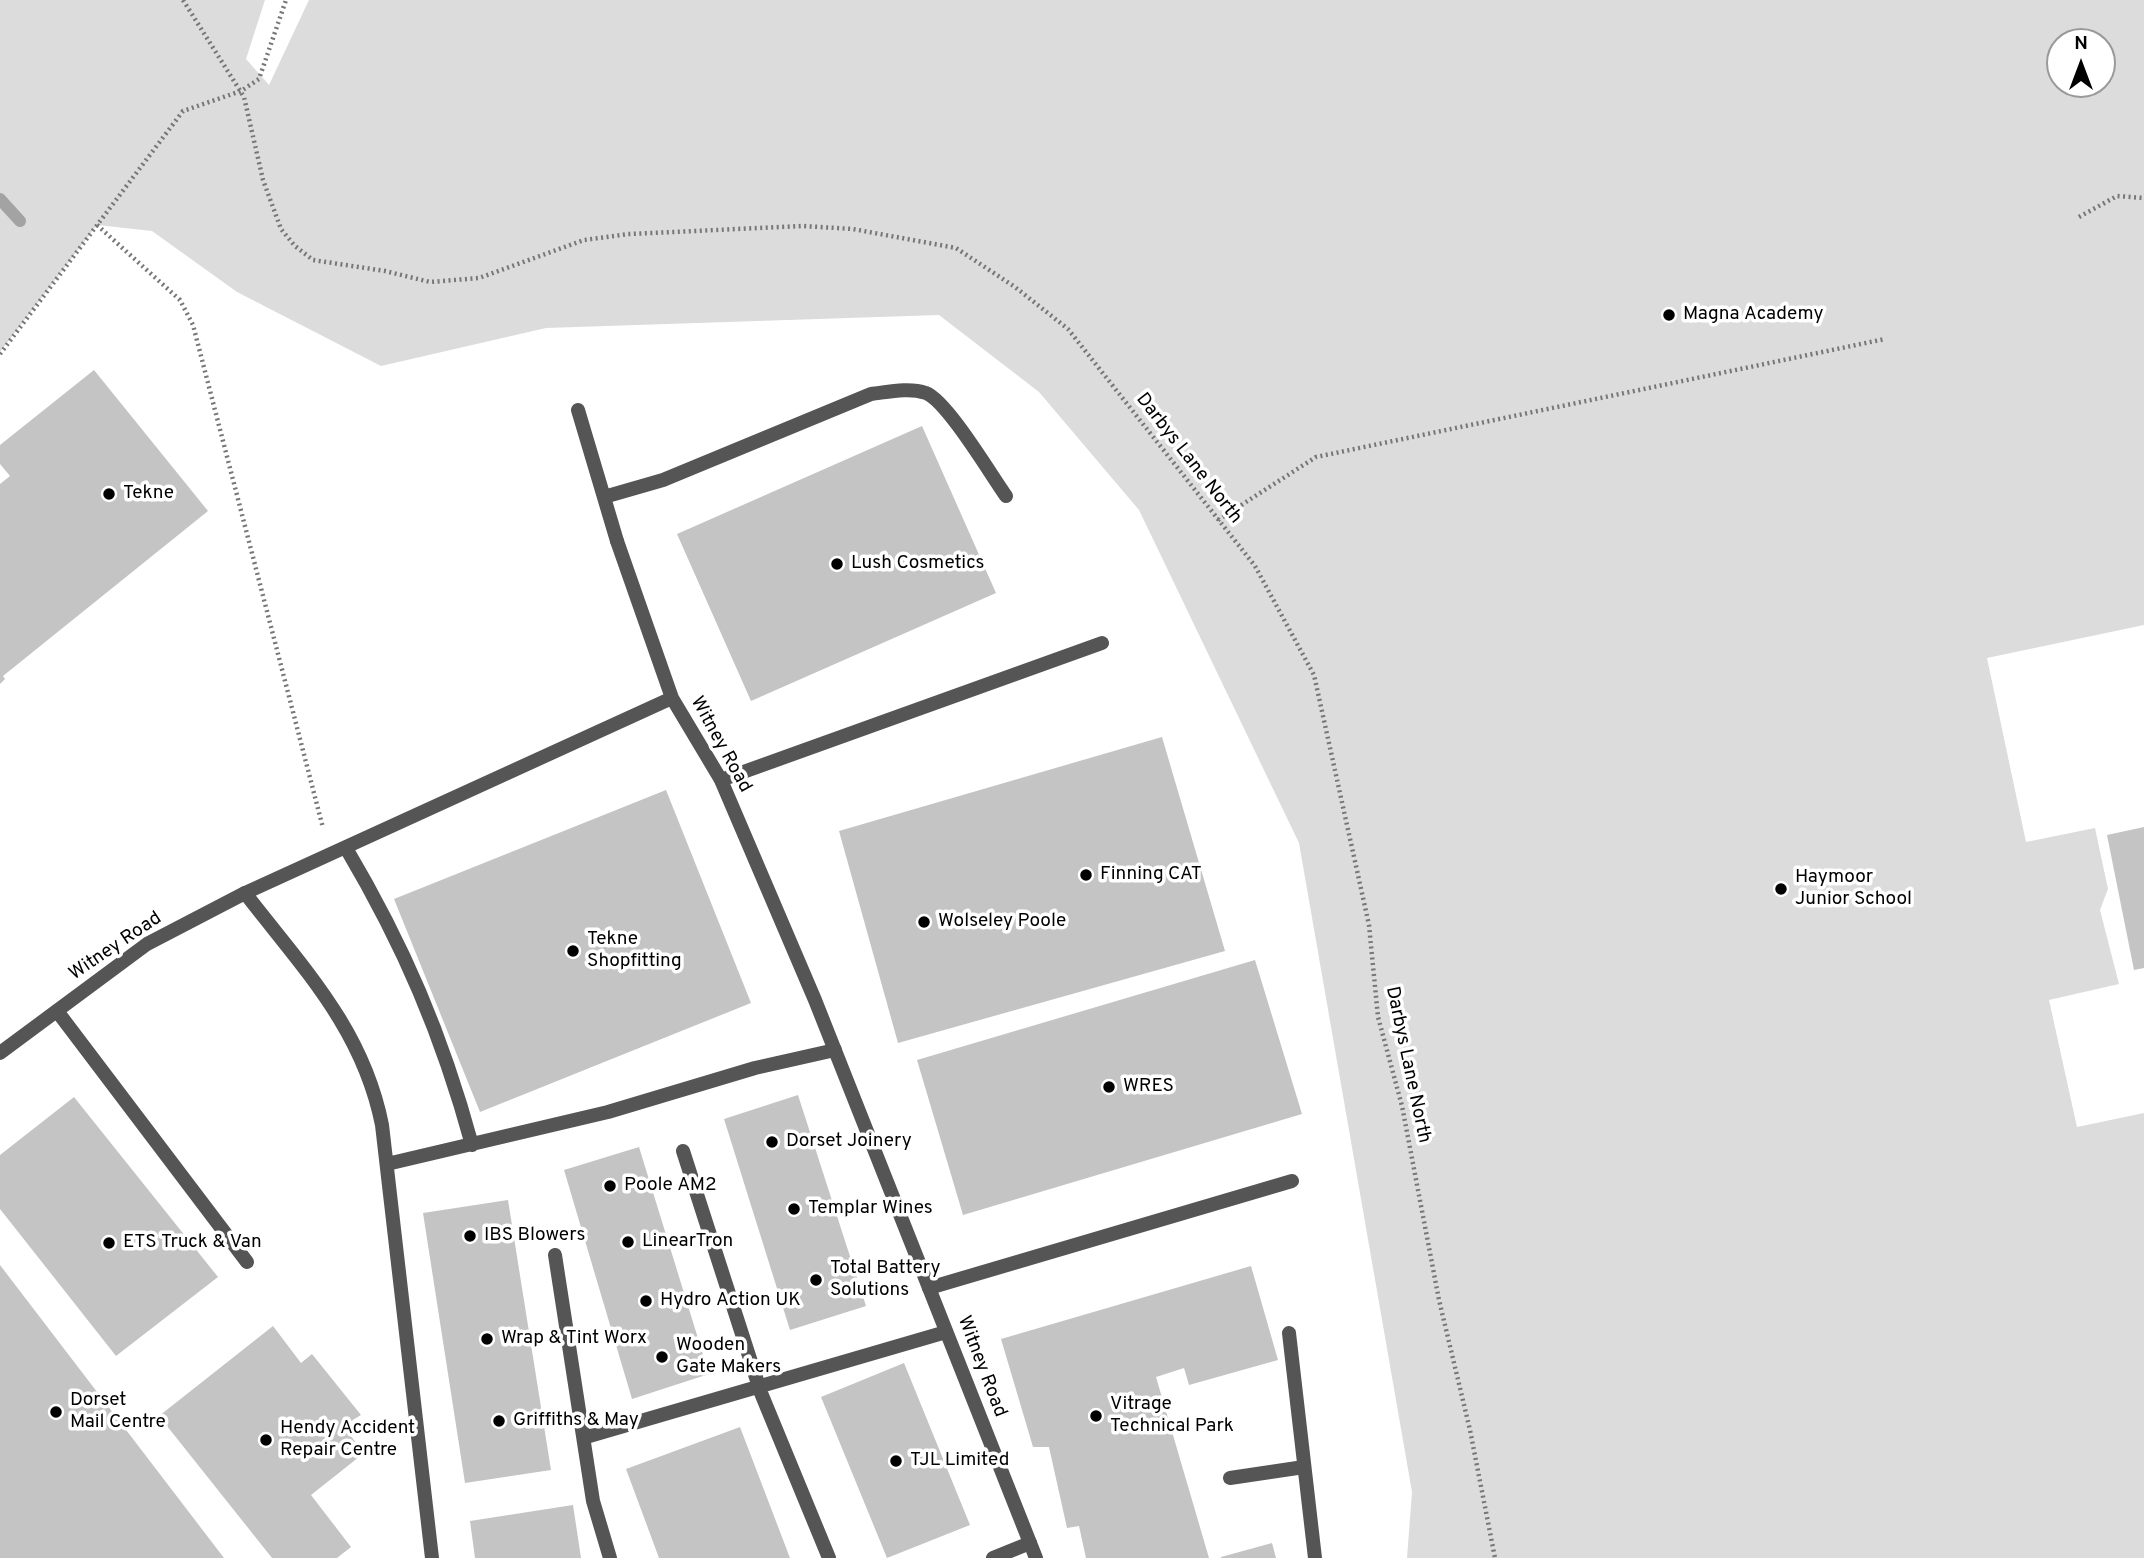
<!DOCTYPE html>
<style>
body{margin:0}
#map{position:relative;width:2144px;height:1558px;overflow:hidden;background:#fff;font-family:Overpass,sans-serif}
canvas{display:block}
.north{position:absolute;left:2046px;top:28px;width:70px;height:70px;box-sizing:border-box;background:#fff;border:2px solid #999;border-radius:50%;rotate:0deg;font-size:19px;font-weight:700;line-height:28px;text-align:center;color:#000}
.north::after{content:'';display:block;margin:auto;width:24px;height:32px;background:#000;clip-path:polygon(50% 0,100% 100%,50% 72%,0 100%)}
</style>
<div id="map">
<canvas width="2144" height="1558"></canvas>
<div class="north">N</div>
</div>
<script>
const ctx = document.querySelector('canvas').getContext('2d');
ctx.lineJoin = 'round';
function fillPath(path, color) {
  ctx.fillStyle = color;
  ctx.fill(path, 'evenodd');
}
function trace(path, color, width, dash) {
  ctx.strokeStyle = color;
  ctx.lineWidth = width;
  ctx.lineCap = dash ? 'butt' : 'round';
  ctx.setLineDash(dash || []);
  ctx.stroke(path);
}
function drawText(font, color, halo, rows, align = 'center') {
  ctx.font = font + ' Overpass,sans-serif';
  ctx.lineWidth = 7;
  ctx.setLineDash([]);
  ctx.textBaseline = 'middle';
  ctx.strokeStyle = halo;
  ctx.fillStyle = color;
  for (const [text, x, y, turn = 0] of rows) {
    ctx.save();
    ctx.translate(x, y);
    ctx.rotate((+turn || 0) * Math.PI / 180);
    ctx.textAlign = isNaN(turn) ? turn : align;
    if (halo) ctx.strokeText(text, 0, 0);
    ctx.fillText(text, 0, 0);
    ctx.restore();
  }
}
fillPath(new Path2D(`
 M0 0H265L246 59 269 85 309 0H2144V625L1987 658 2026 842 2095 828 2108 889 2100 910 2119 984 2049 1000 2077 1127 2144 1113V1558H1407L1412 1492 1299 843 1139 510 1039 392 939 315 546 328 381 366 237 292 152 231 97 225 0 352ZM2060 42H2102V84H2060Z`), '#dcdcdc');
trace(new Path2D(`
 M0 199 20 221`), '#a3a3a3', 12);
fillPath(new Path2D(`
 M94 370 208 511 3 676 5 679 0 684V484L10 476 0 464V445Z
 M922 426 996 593 751 701 677 534Z
 M1162 737 1225 951 898 1043 839 831Z
 M666 790 751 1003 480 1112 394 899Z
 M2144 827V968L2134 970 2107 835Z
 M1255 960 1302 1114 963 1215 917 1060Z
 M798 1095 866 1306 790 1330 724 1119Z
 M74 1097 218 1277 116 1356 0 1209V1155Z
 M639 1147 709 1374 632 1399 564 1170Z
 M508 1200 551 1470 465 1483 423 1213Z
 M0 1265 224 1558H0Z
 M1251 1266 1278 1360 1189 1385 1184 1368 1156 1377 1209 1558H1086L1079 1526 1067 1528 1049 1447H1033L1001 1339Z
 M273 1326 301 1363 312 1354 361 1415 343 1426 364 1453 311 1495 351 1547 337 1558H272L159 1416Z
 M904 1363 970 1525 887 1558 821 1397Z
 M740 1427 790 1558H659L626 1469Z
 M573 1505 581 1558H475L470 1521Z
 M1272 1543 1276 1558H1221V1557Z`), '#c4c4c4');
trace(new Path2D(`
 M183 0 244 97 263 180 281 229 295 246 313 260 385 271 430 282 479 278 584 240 628 234 803 226 853 229 956 248 1015 287 1068 329 1255 566 1314 675 1369 925 1378 1017 1402 1106 1439 1300 1470 1430 1495 1558
 M2079 217 2117 196 2144 198
 M97 225 180 300 193 325 323 828
 M0 354 183 111 241 91 259 79 286 0
 M1218 520 1316 457 1885 339`), '#777', 4.5, [2, 3.5]);
trace(new Path2D(`
 M578 410 617 541
 M604 497 663 480 871 394C888 392 909 387 926 393 947 401 991 475 1006 496
 M721 780 1102 643
 M346 848C404 946 442 1035 472 1145
 M245 893C303 968 363 1029 382 1125L432 1558
 M57 1011 247 1262
 M683 1151 761 1393 829 1558
 M387 1164 608 1112 755 1068 835 1050
 M555 1255 593 1501 610 1558
 M929 1288 1292 1181
 M1289 1333 1315 1558
 M586 1437 946 1332
 M1230 1478 1304 1467
 M993 1558 1030 1543`), '#555', 14);
trace(new Path2D(`
 M617 541 672 698
 M0 1053 147 944 245 893 672 698 721 780 815 1000 1036 1558`), '#555', 14);
for (const [x, y, r, color] of [
 [1669,315,7,"#000"],
 [109,494,7,"#000"],
 [837,564,7,"#000"],
 [1086,875,7,"#000"],
 [1781,889,7,"#000"],
 [924,922,7,"#000"],
 [573,951,7,"#000"],
 [1109,1087,7,"#000"],
 [772,1142,7,"#000"],
 [610,1186,7,"#000"],
 [794,1209,7,"#000"],
 [470,1236,7,"#000"],
 [628,1242,7,"#000"],
 [109,1243,7,"#000"],
 [816,1280,7,"#000"],
 [646,1301,7,"#000"],
 [487,1339,7,"#000"],
 [662,1357,7,"#000"],
 [56,1412,7,"#000"],
 [1096,1416,7,"#000"],
 [499,1421,7,"#000"],
 [266,1440,7,"#000"],
 [896,1461,7,"#000"]
]) {
  const dot = new Path2D();
  dot.arc(x, y, r, 0, 2 * Math.PI);
  ctx.fillStyle = color;
  ctx.fill(dot);
  trace(dot, '#fff', 2.5);
}
drawText('19px', '#000', '#fff', [
 ["Magna Academy",1683,315],
 ["Tekne",123,494],
 ["Lush Cosmetics",851,564],
 ["Finning CAT",1100,875],
 ["Haymoor",1795,878],
 ["Junior School",1795,900],
 ["Wolseley Poole",938,922],
 ["Tekne",587,940],
 ["Shopfitting",587,962],
 ["WRES",1123,1087],
 ["Dorset Joinery",786,1142],
 ["Poole AM2",624,1186],
 ["Templar Wines",808,1209],
 ["IBS Blowers",484,1236],
 ["LinearTron",642,1242],
 ["ETS Truck & Van",123,1243],
 ["Total Battery",830,1269],
 ["Solutions",830,1291],
 ["Hydro Action UK",660,1301],
 ["Wrap & Tint Worx",501,1339],
 ["Wooden",676,1346],
 ["Gate Makers",676,1368],
 ["Dorset",70,1401],
 ["Mail Centre",70,1423],
 ["Vitrage",1110,1405],
 ["Technical Park",1110,1427],
 ["Griffiths & May",513,1421],
 ["Hendy Accident",280,1429],
 ["Repair Centre",280,1451],
 ["TJL Limited",910,1461]
], 'left');
drawText('19px', '#000', '#fff', [
 ["Darbys Lane North",1188,459,52],
 ["Witney Road",720,745,61],
 ["Witney Road",116,947,-34],
 ["Darbys Lane North",1407,1065,78],
 ["Witney Road",981,1367,69]
]);
</script>
